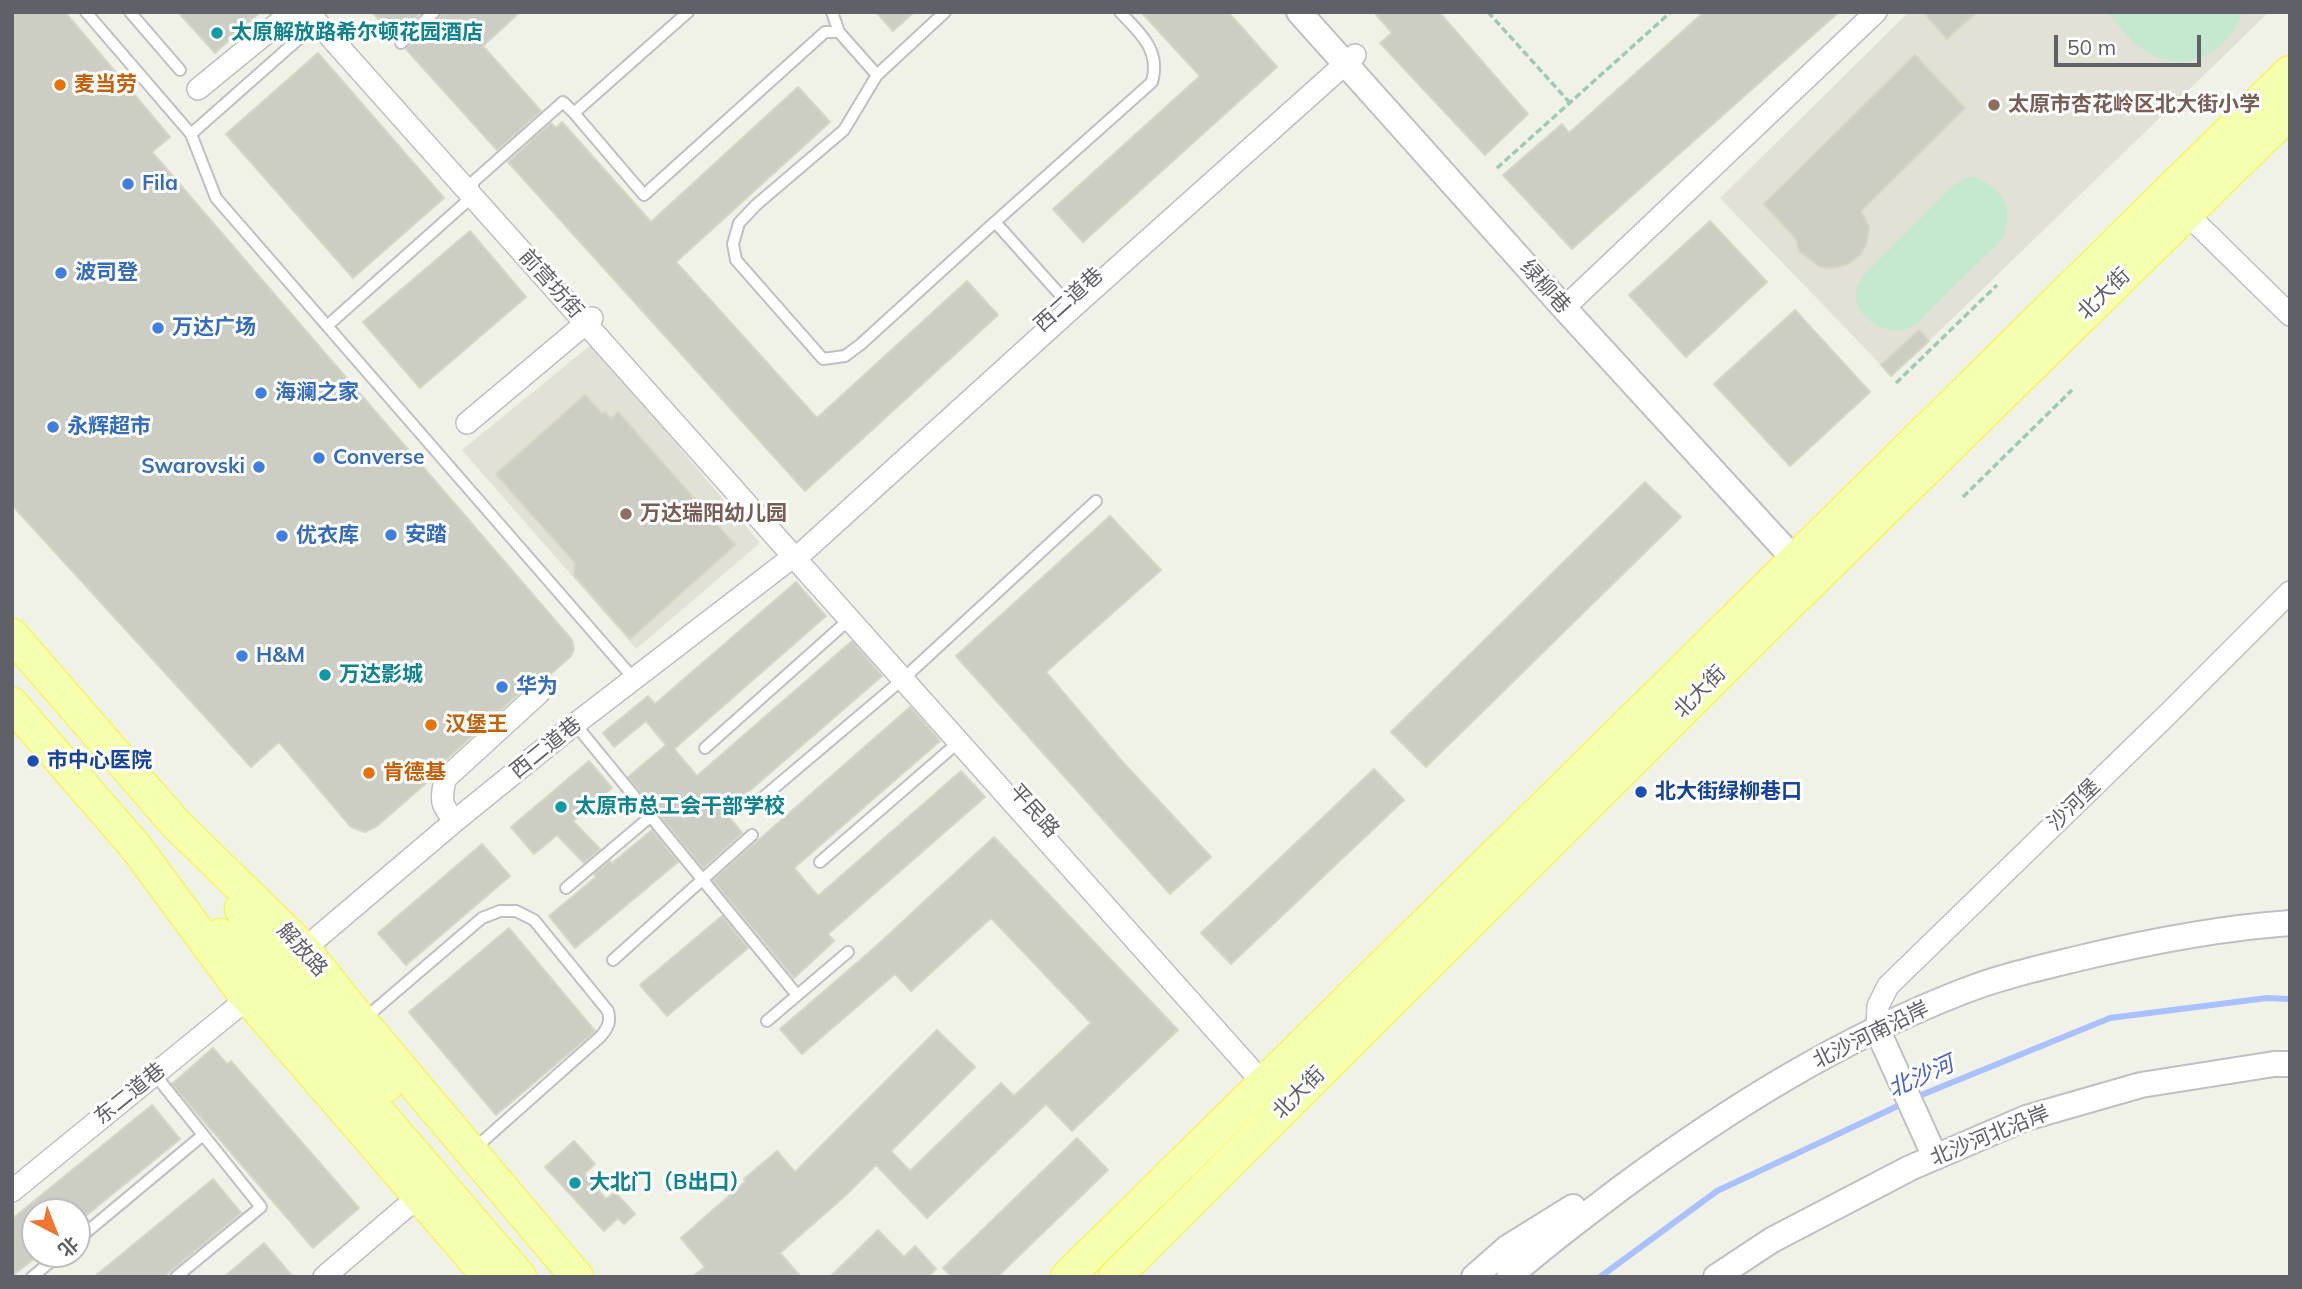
<!DOCTYPE html>
<meta charset="utf-8">
<style>
body{margin:0}
#map{position:relative;width:2302px;height:1289px;overflow:hidden;background:#f0f1e7;font-family:Mulish,"Noto Sans SC",sans-serif}
canvas{display:block}
.frame{position:absolute;inset:0;border:14px solid #5f6068;pointer-events:none}
.north{position:absolute;left:21px;top:1198px;width:70px;height:70px;box-sizing:border-box;background:#fff;border:2px solid #bfbfc3;border-radius:50%;rotate:138deg;font-size:19px;font-weight:700;line-height:28px;text-align:center;color:#5f6068}
.north::after{content:'';display:block;margin:auto;width:24px;height:32px;background:#ee7630;clip-path:polygon(50% 0,100% 100%,50% 72%,0 100%)}
.scale{position:absolute;left:2054px;top:35px;width:147px;height:32px;box-sizing:border-box;border:4px solid #5f6068;border-top:0;padding-left:9px;font-size:21px;line-height:24px;white-space:nowrap;color:#5f6068;-webkit-text-stroke:5px #fff;paint-order:stroke}
</style>
<div id="map">
<canvas width="2302" height="1289"></canvas>
<div class="frame"></div>
<div class="north">北</div>
<div class="scale">50 m</div>
</div>
<script>
const ctx = document.querySelector('canvas').getContext('2d');
ctx.lineJoin = 'round';
function fillPath(path, color) {
  ctx.fillStyle = color;
  ctx.fill(path, 'evenodd');
}
function trace(path, color, width, dash) {
  ctx.strokeStyle = color;
  ctx.lineWidth = width;
  ctx.lineCap = dash ? 'butt' : 'round';
  ctx.setLineDash(dash || []);
  ctx.stroke(path);
}
function drawText(font, color, halo, rows, align = 'center') {
  ctx.font = font + ' Mulish,"Noto Sans SC",sans-serif';
  ctx.lineWidth = 6;
  ctx.setLineDash([]);
  ctx.textBaseline = 'middle';
  ctx.strokeStyle = halo;
  ctx.fillStyle = color;
  for (const [text, x, y, turn = 0] of rows) {
    ctx.save();
    ctx.translate(x, y);
    ctx.rotate((+turn || 0) * Math.PI / 180);
    ctx.textAlign = isNaN(turn) ? turn : align;
    if (halo) ctx.strokeText(text, 0, 0);
    ctx.fillText(text, 0, 0);
    ctx.restore();
  }
}
fillPath(new Path2D(`
 M1909 12H2269L1929 341 1918 330 1881 365 1720 198Z
 M592 344 760 543 636 649 462 450Z`), '#e1e1d5');
fillPath(new Path2D(`
 M2107 12H2242C2228 56 2179 77 2141 48 2128 38 2118 24 2107 12Z
 M1974 177C2004 189 2014 207 2003 238L1916 324C1910 327 1906 330 1900 330 1880 333 1853 314 1856 291 1856 286 1860 281 1863 276L1953 186 1965 178Z`), '#c4e9ce');
trace(new Path2D(`
 M1914 1098 2110 1018 2267 998 2290 999
 M1600 1277 1717 1191 1904 1103`), '#a9c1ff', 6);
const building = new Path2D(`
 M12 12H65L170 137 152 152 572 640 574 649 571 656 543 681 537 680 530 683 436 769 432 778 377 826 365 832 351 827 279 742 251 767 12 505Z
 M178 12H260L215 53Z
 M372 12H422L395 38Z
 M442 12H520L483 46 541 111 497 150 406 49 439 18Z
 M876 12H914L893 31Z
 M1141 12H1228L1277 67 1083 242 1053 209 1200 76Z
 M1374 12H1439L1528 114 1485 155 1380 43 1392 33Z
 M1704 12H1839L1572 249 1503 175 1562 124 1569 133Z
 M1923 12H1977L1947 39Z
 M318 53 444 198 353 278 226 134Z
 M1915 55 1965 108 1861 211 1869 227 1867 242 1860 255 1848 264 1834 268 1820 267 1799 251 1796 239 1764 204Z
 M798 87 830 122 676 262 817 418 967 281 998 315 805 491 508 162 551 123 556 128 562 122 651 222Z
 M1710 221 1767 282 1686 357 1629 295Z
 M470 231 526 297 420 388 363 322Z
 M1795 310 1870 392 1790 466 1714 384Z
 M1919 330 1929 341 1891 376 1881 365Z
 M585 395 602 414 605 412 611 419 618 412 735 545 630 639 574 575 575 563 496 474Z
 M1645 482 1681 517 1426 767 1391 732Z
 M1110 516 1161 570 1046 672 1120 759 1211 857 1170 894 956 656Z
 M796 582 826 616 674 749 697 776 852 641 882 676 725 812 742 833 703 868 628 777 666 745 646 721 614 747 603 733 648 696 655 704Z
 M910 707 940 741 794 868 818 896 961 771 985 797 828 934 834 941 794 978 713 880Z
 M589 761 612 788 573 821 600 849 584 863 557 835 534 854 511 827Z
 M1374 769 1404 800 1231 964 1201 933Z
 M652 830 678 862 575 948 549 916 596 877 594 874 610 861 612 863Z
 M994 837 1178 1030 1072 1131 1046 1104 927 1218 876 1165 845 1196 780 1253 801 1277H692L705 1267 681 1238 746 1181 744 1179 777 1151 795 1172 937 1030 975 1067 891 1151 910 1171 1001 1083 1014 1096 1091 1023 991 918 911 991 895 974 802 1054 780 1029 873 949Z
 M482 844 510 876 406 965 378 933Z
 M722 916 748 948 667 1016 640 985Z
 M509 928 595 1031 496 1115 409 1012Z
 M213 1048 227 1064 231 1061 359 1208 313 1248 172 1084Z
 M152 1105 180 1139 77 1223V1212H35V1258L12 1276V1219Z
 M1077 1138 1108 1170 997 1277H952L943 1268Z
 M574 1141 595 1164 584 1174 606 1199 615 1192 635 1214 624 1224 618 1218 604 1231 545 1167Z
 M213 1179 241 1213 163 1277H94Z
 M878 1230 904 1257 915 1246 936 1269 928 1277H830Z
 M264 1243 293 1277H224Z`);
fillPath(building, '#cccdc3');
trace(building, '#d6d6c5', 2);
const service = new Path2D(`
 M86 12 191 134 216 198 634 679
 M130 12 180 70
 M832 12 839 32
 M945 12 877 75 844 130 756 205 739 223 733 244 736 260 823 359 845 356 861 344 995 222
 M401 43 434 12
 M574 113 688 12
 M191 134 320 20
 M1072 308 995 222 1152 82C1161 50 1140 33 1120 12
 M327 326 473 196V182L563 102 574 113 644 195 825 32H839L877 75
 M575 724 797 995
 M705 748 852 617
 M754 805 903 679 1096 501
 M820 862 961 740
 M566 888 650 817
 M613 960 752 835
 M364 1019 482 918 500 911H516L534 920 608 1011C611 1022 608 1028 600 1037L474 1149
 M767 1021 848 952
 M152 1071 261 1207 176 1277
 M77 1240 203 1135
 M32 1277 60 1254`);
const minor = new Path2D(`
 M308 12 1263 1083
 M198 89 292 12
 M2186 213 2290 315
 M1564 308 1876 12
 M467 423 592 318
 M455 821C440 804 441 801 445 779L539 693
 M304 949 455 821 566 731 794 556 803 552 1072 308 1355 55
 M1877 1029 1878 1006 1888 986 2170 712 2290 592
 M12 1191 248 998
 M324 1277 419 1196`);
const tertiary = new Path2D(`
 M1299 12 1564 308 1794 559
 M1877 1029 1935 1157
 M1474 1277 1507 1248 1573 1207
 M1509 1277C1545 1245 1583 1217 1621 1188 1728 1109 1840 1039 1964 991 2000 977 2039 968 2076 959 2147 942 2217 928 2290 923
 M1716 1277 1772 1240 1910 1168 2026 1118 2141 1085 2274 1064H2290`);
const primary = new Path2D(`
 M12 635 175 823 304 949 361 1021 577 1277
 M12 704 135 846 242 991 489 1277
 M241 909 283 964 387 1085
 M221 935 265 980 520 1277
 M1067 1277 2290 72
 M1115 1277 1788 605 2290 112`);
trace(service, '#bfbfc6', 14);
trace(minor, '#bfbfc6', 24);
trace(tertiary, '#bfbfc6', 28);
trace(primary, '#f4f65c', 35);
trace(new Path2D(`
 M1488 12 1570 103
 M1497 168 1671 12
 M1896 383 1997 285
 M1963 497 2072 390`), '#9ccab6', 3.5, [7, 3.5]);
trace(service, '#fff', 10);
trace(minor, '#fff', 21);
trace(tertiary, '#fff', 24);
trace(primary, '#f5ffae', 32);
for (const [x, y, r, color] of [
 [217,33,7,"#0f9aa8"],
 [60,85,7,"#e8710a"],
 [1994,105,7,"#8d6e63"],
 [128,184,7,"#3f7fe0"],
 [61,273,7,"#3f7fe0"],
 [158,328,7,"#3f7fe0"],
 [261,393,7,"#3f7fe0"],
 [53,427,7,"#3f7fe0"],
 [319,458,7,"#3f7fe0"],
 [259,467,7,"#3f7fe0"],
 [626,514,7,"#8d6e63"],
 [391,535,7,"#3f7fe0"],
 [282,536,7,"#3f7fe0"],
 [242,656,7,"#3f7fe0"],
 [325,675,7,"#0f9aa8"],
 [502,687,7,"#3f7fe0"],
 [431,725,7,"#e8710a"],
 [33,761,7,"#1a4fb4"],
 [369,773,7,"#e8710a"],
 [1641,792,7,"#1a4fb4"],
 [561,807,7,"#0f9aa8"],
 [575,1183,7,"#0f9aa8"]
]) {
  const dot = new Path2D();
  dot.arc(x, y, r, 0, 2 * Math.PI);
  ctx.fillStyle = color;
  ctx.fill(dot);
  trace(dot, '#fff', 2.5);
}
drawText('bold 21px', '#0d838f', '#fff', [
 ["太原解放路希尔顿花园酒店",231,33],
 ["万达影城",339,675],
 ["太原市总工会干部学校",575,807],
 ["大北门（B出口）",589,1183]
], 'left');
drawText('bold 21px', '#c56008', '#fff', [
 ["麦当劳",74,85],
 ["汉堡王",445,725],
 ["肯德基",383,773]
], 'left');
drawText('bold 21px', '#785e54', '#fff', [
 ["太原市杏花岭区北大街小学",2008,105],
 ["万达瑞阳幼儿园",640,514]
], 'left');
drawText('bold 21px', '#366cbe', '#fff', [
 ["Fila",142,184],
 ["波司登",75,273],
 ["万达广场",172,328],
 ["海澜之家",275,393],
 ["永辉超市",67,427],
 ["Converse",333,458],
 ["Swarovski",245,467,"right"],
 ["安踏",405,535],
 ["优衣库",296,536],
 ["H&M",256,656],
 ["华为",516,687]
], 'left');
drawText('21px', '#5f6068', '#fff', [
 ["前营坊街",551,284,48],
 ["绿柳巷",1545,287,48],
 ["北大街",2104,294,-44],
 ["西二道巷",1069,300,-42],
 ["北大街",1700,692,-45],
 ["西二道巷",546,748,-39],
 ["沙河堡",2074,805,-44],
 ["平民路",1034,811,48],
 ["解放路",302,950,48],
 ["北沙河南沿岸",1871,1035,-26],
 ["北大街",1299,1093,-45],
 ["东二道巷",130,1094,-39],
 ["北沙河北沿岸",1990,1136,-22]
]);
drawText('bold 21px', '#164399', '#fff', [
 ["市中心医院",47,761],
 ["北大街绿柳巷口",1655,792]
], 'left');
drawText('italic 23px', '#4760c8', '#fff', [
 ["北沙河",1921,1077,-24]
]);
</script>
